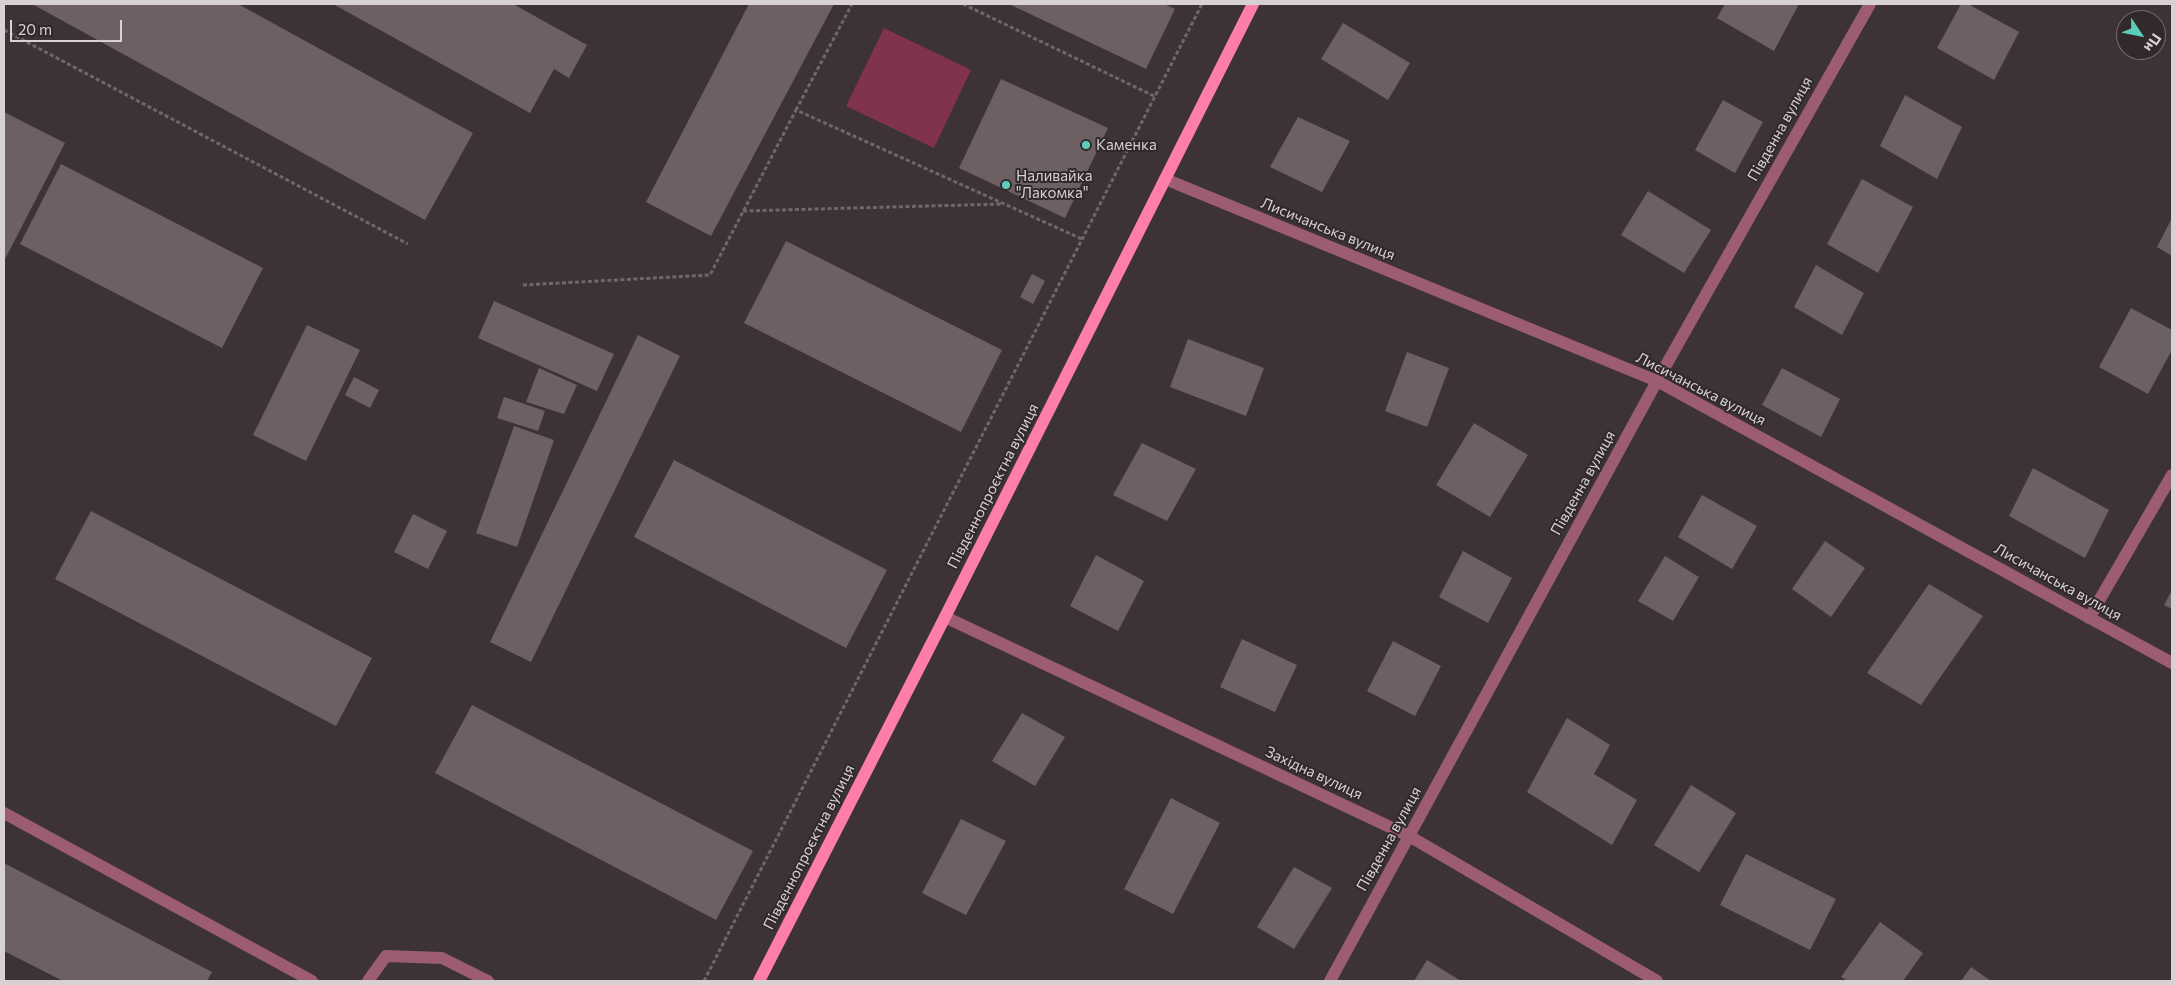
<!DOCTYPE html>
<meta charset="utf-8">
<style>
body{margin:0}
#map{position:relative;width:2176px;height:985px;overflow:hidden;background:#3d3235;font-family:Commissioner,sans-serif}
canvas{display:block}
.frame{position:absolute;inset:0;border:5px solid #d7d1d2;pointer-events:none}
.north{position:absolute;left:2116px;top:10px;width:50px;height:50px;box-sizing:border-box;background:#32292b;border:1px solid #746c6e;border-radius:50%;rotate:124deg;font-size:14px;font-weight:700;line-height:20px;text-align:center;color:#d7d1d2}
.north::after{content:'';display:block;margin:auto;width:18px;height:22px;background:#5bcebb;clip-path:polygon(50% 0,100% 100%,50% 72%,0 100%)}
.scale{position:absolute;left:10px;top:20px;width:112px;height:22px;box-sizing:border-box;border:2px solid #d7d1d2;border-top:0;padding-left:6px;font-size:15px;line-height:18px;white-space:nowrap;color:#d7d1d2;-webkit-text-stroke:4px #32292b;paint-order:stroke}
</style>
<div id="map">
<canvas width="2176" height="985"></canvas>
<div class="frame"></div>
<div class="north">Пн</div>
<div class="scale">20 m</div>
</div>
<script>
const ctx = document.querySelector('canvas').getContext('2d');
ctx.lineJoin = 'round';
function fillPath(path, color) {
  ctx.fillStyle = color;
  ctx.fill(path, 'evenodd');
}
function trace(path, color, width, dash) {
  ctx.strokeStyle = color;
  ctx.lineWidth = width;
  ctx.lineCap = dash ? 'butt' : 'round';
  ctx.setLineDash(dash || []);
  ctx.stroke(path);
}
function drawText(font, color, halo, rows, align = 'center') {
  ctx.font = font + ' Commissioner,sans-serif';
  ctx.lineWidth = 4;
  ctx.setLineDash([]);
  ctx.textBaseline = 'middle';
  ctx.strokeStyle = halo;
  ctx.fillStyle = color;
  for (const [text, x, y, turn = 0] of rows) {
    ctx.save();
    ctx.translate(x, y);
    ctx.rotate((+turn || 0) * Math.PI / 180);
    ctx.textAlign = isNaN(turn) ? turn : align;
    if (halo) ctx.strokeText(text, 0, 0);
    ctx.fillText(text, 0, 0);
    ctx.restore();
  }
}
fillPath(new Path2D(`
 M884 28 971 70 934 148 846 106Z`), '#81324e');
fillPath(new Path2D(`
 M32 4H238L473 133 425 220Z
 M333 4H513L587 45 569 78 554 69 530 113Z
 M749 4H834L711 236 646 202Z
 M1009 4H1164L1175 9 1146 69Z
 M1725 4H1799L1774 51 1717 18Z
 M1961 4H1968L2019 32 1994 80 1937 48Z
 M1343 23 1410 63 1388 100 1321 59Z
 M1001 79 1108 128 1065 218 959 168Z
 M1905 95 1962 127 1937 179 1880 146Z
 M1723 100 1763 122 1735 173 1695 150Z
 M4 112 65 143 4 261Z
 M1298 117 1350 141 1322 192 1270 167Z
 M61 164 263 268 222 348 20 244Z
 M1862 179 1913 207 1878 273 1827 244Z
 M1648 191 1711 230 1684 273 1621 235Z
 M2172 218V256L2157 247Z
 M786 241 1002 350 961 432 744 323Z
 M1816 265 1864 293 1842 335 1794 307Z
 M1032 274 1045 281 1033 304 1020 297Z
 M494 301 614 354 597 391 478 338Z
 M2131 308 2172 330V350L2148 394 2099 367Z
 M307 325 360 350 306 461 253 435Z
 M638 335 680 356 531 662 490 642Z
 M1188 339 1264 368 1246 416 1170 387Z
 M1407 352 1449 368 1427 427 1385 411Z
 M539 368 577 385 564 414 526 402Z
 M1782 368 1840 399 1821 437 1762 405Z
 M354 377 379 390 370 408 345 395Z
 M504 397 545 411 538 431 497 418Z
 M1474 423 1528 455 1490 517 1436 485Z
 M514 426 554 440 517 547 476 533Z
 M1142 443 1196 469 1167 521 1113 495Z
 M674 460 887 570 846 648 634 537Z
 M2033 468 2109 510 2085 558 2009 516Z
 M1702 495 1757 526 1732 569 1678 537Z
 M91 511 372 658 336 726 55 579Z
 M413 514 447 531 428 569 394 552Z
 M1825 541 1865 568 1831 617 1792 589Z
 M1463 551 1512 578 1488 623 1439 597Z
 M1096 555 1144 581 1118 631 1070 606Z
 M1665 556 1699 577 1673 621 1638 601Z
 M1929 584 1983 616 1921 705 1867 673Z
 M2172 590V609L2164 605Z
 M1242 639 1297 665 1275 712 1220 687Z
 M1393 641 1441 666 1415 716 1367 691Z
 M472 705 753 851 716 920 435 773Z
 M1022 713 1065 737 1035 786 992 761Z
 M1567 718 1610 745 1594 774 1637 800 1612 845 1527 792Z
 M1691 785 1736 813 1699 872 1654 845Z
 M1171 798 1220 823 1173 914 1124 889Z
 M961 819 1006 841 966 915 922 893Z
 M1746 854 1836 899 1810 950 1720 905Z
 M4 863 212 972 207 981H63L4 951Z
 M1294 867 1332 888 1294 949 1257 927Z
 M1880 922 1923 953 1903 981H1848L1841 977Z
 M1427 960 1461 981H1414Z
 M1971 967 1991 981H1961Z`), '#6c6063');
trace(new Path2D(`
 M963 4 1154 96
 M4 30 408 244
 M796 110 852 4
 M743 211 1002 204
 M523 285 710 275 796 110 1082 239
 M704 981 1202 4`), '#706769', 3, [4, 2.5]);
trace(new Path2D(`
 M1165 179 1657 381 2172 663
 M945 617 1409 836 1657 981
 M2089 618 2172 475
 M4 813 312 981
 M368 981 386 956 442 958 488 981
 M1330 981 1657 381 1870 4`), '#9b5d6f', 12);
trace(new Path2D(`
 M759 981 945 617 1253 4`), '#fd7fa8', 12);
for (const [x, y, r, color] of [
 [1086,145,5,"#5bcebb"],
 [1006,185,5,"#5bcebb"]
]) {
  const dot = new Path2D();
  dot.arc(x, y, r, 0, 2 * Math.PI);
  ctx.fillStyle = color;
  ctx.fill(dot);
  trace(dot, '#32292b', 2);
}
drawText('15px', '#d7d1d2', '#32292b', [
 ["Південна вулиця",1780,129,-61],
 ["Лисичанська вулиця",1328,229,22],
 ["Лисичанська вулиця",1701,389,27],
 ["Південна вулиця",1583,483,-61],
 ["Південнопроєктна вулиця",993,486,-63],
 ["Лисичанська вулиця",2058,582,29],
 ["Західна вулиця",1314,773,25],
 ["Південна вулиця",1389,839,-61],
 ["Південнопроєктна вулиця",809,847,-63]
]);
drawText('15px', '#d7d1d2', '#32292b', [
 ["Каменка",1096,145],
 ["Наливайка",1016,176],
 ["\"Лакомка\"",1016,193]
], 'left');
</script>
